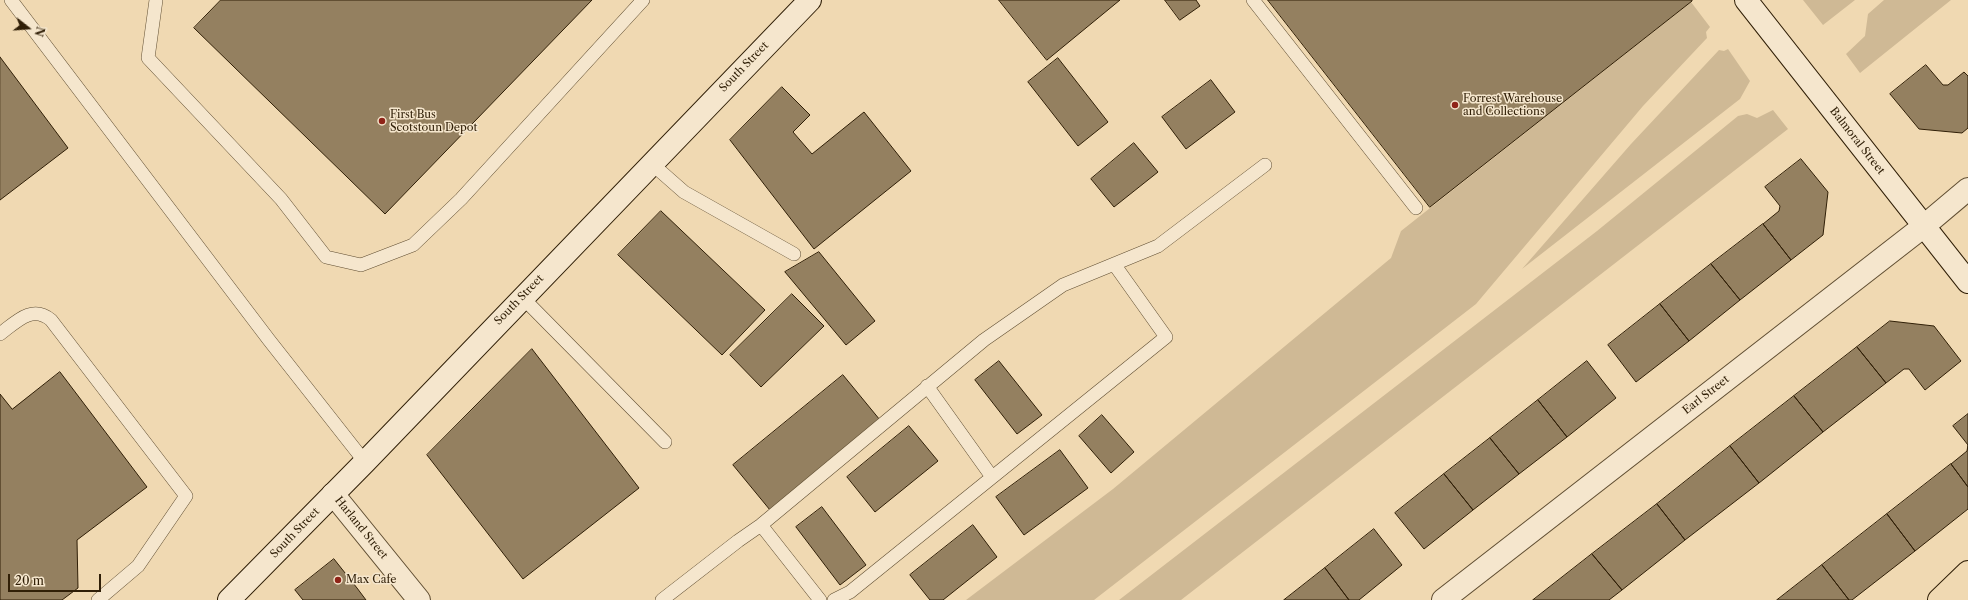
<!DOCTYPE html>
<style>
body{margin:0}
#map{position:relative;width:1968px;height:600px;overflow:hidden;background:#f0d9b2;font-family:"Libre Caslon Text",serif}
canvas{display:block}
.north{position:absolute;left:8px;top:8px;width:40px;height:40px;-webkit-text-stroke:3px #f5e6cd;paint-order:stroke;rotate:107deg;font-size:11px;font-weight:700;line-height:16px;text-align:center;color:#301f07}
.north::after{content:'';display:block;margin:auto;width:14px;height:18px;background:#301f07;clip-path:polygon(50% 0,100% 100%,50% 72%,0 100%)}
.scale{position:absolute;left:8px;top:574px;width:93px;height:18px;box-sizing:border-box;border:2px solid #301f07;border-top:0;padding-left:5px;font-size:12px;line-height:14px;white-space:nowrap;color:#301f07;-webkit-text-stroke:3px #f5e6cd;paint-order:stroke}
</style>
<div id="map">
<canvas width="1968" height="600"></canvas>
<div class="north">N</div>
<div class="scale">20 m</div>
</div>
<script>
const ctx = document.querySelector('canvas').getContext('2d');
ctx.lineJoin = 'round';
function fillPath(path, color) {
  ctx.fillStyle = color;
  ctx.fill(path, 'evenodd');
}
function trace(path, color, width, dash) {
  ctx.strokeStyle = color;
  ctx.lineWidth = width;
  ctx.lineCap = dash ? 'butt' : 'round';
  ctx.setLineDash(dash || []);
  ctx.stroke(path);
}
function drawText(font, color, halo, rows, align = 'center') {
  ctx.font = font + ' "Libre Caslon Text",serif';
  ctx.lineWidth = 3;
  ctx.setLineDash([]);
  ctx.textBaseline = 'middle';
  ctx.strokeStyle = halo;
  ctx.fillStyle = color;
  for (const [text, x, y, turn = 0] of rows) {
    ctx.save();
    ctx.translate(x, y);
    ctx.rotate((+turn || 0) * Math.PI / 180);
    ctx.textAlign = isNaN(turn) ? turn : align;
    if (halo) ctx.strokeText(text, 0, 0);
    ctx.fillText(text, 0, 0);
    ctx.restore();
  }
}
fillPath(new Path2D(`
 M1803 0H1855L1823 25Z
 M1884 0H1951L1860 73 1846 54 1865 36 1868 14Z
 M1691 2 1710 27 1706 32 1707 38 1643 106 1476 304 1094 600H966L1113 489 1391 258 1401 231Z
 M1728 49 1750 81 1740 99 1522 269 1631 144 1719 50 1724 51Z
 M1773 110 1788 129 1181 600H1119L1597 231 1738 116 1747 114 1757 118Z`), '#cfb995');
const building = new Path2D(`
 M221 0H592L385 214 194 28Z
 M999 0H1120L1047 60Z
 M1165 0H1196L1200 6 1180 20Z
 M1268 0H1692V1L1430 207Z
 M0 57 68 148 0 200Z
 M1058 58 1108 122 1078 146 1028 82Z
 M1926 65 1943 85H1948L1964 72 1968 76V128L1962 133 1919 129 1890 94Z
 M1211 80 1235 112 1186 149 1162 117Z
 M782 87 810 115 793 132 812 154 864 112 911 171 814 249 730 140Z
 M1134 143 1158 172 1114 207 1091 179Z
 M1801 159 1828 192 1823 235 1791 260 1763 224 1779 211 1780 206 1765 187Z
 M661 211 765 310 722 355 618 255Z
 M1763 224 1791 260 1740 300 1711 264Z
 M819 252 875 321 846 345 785 272Z
 M1711 264 1740 300 1689 341 1660 304Z
 M792 294 824 326 761 387 730 355Z
 M1660 304 1689 341 1636 382 1608 345Z
 M1890 321 1934 326 1961 361 1925 390 1909 369H1904L1886 383 1857 347Z
 M1857 347 1886 383 1823 432 1794 396Z
 M532 349 639 488 523 579 427 455Z
 M999 361 1042 415 1017 434 975 380Z
 M1587 361 1616 398 1567 437 1538 400Z
 M60 372 147 487 77 540 78 588 62 600H0V394L12 409Z
 M843 375 880 420 770 510 733 465Z
 M1794 396 1823 432 1759 483 1730 446Z
 M1538 400 1567 437 1519 474 1490 438Z
 M1968 414V487L1951 464 1967 451 1968 445 1953 426Z
 M1102 415 1134 452 1111 473 1079 436Z
 M909 426 938 461 875 512 847 477Z
 M1490 438 1519 474 1473 510 1444 474Z
 M1730 446 1759 483 1685 540 1657 504Z
 M1060 450 1088 488 1024 535 996 497Z
 M1951 464 1968 487V509L1915 551 1887 514Z
 M1444 474 1473 510 1424 549 1395 513Z
 M1657 504 1685 540 1622 590 1592 554Z
 M822 507 866 565 840 585 796 527Z
 M1887 514 1915 551 1852 600H1849L1822 565Z
 M973 525 997 557 943 600H930L910 575Z
 M1374 529 1402 565 1359 600H1349L1325 568Z
 M1592 554 1622 590 1609 600H1533Z
 M334 559 357 588 366 600H303L295 590Z
 M1822 565 1849 600H1777Z
 M1325 568 1349 600H1284Z`);
fillPath(building, '#948060');
trace(building, '#301f07', 1);
const lane = new Path2D(`
 M11 0 269 340 365 462
 M156 0 148 58 281 199 326 257 361 265 413 245 461 199 643 0
 M1253 0 1416 208
 M651 163 684 192 794 254
 M522 297 665 442
 M0 334C16 322 32 304 51 320L186 496 138 566 98 600
 M927 386 992 477
 M761 525 820 600
 M662 600 738 541 761 525 984 340 1063 285 1158 246 1265 165
 M834 600 850 592 1166 337 1114 264`);
const street = new Path2D(`
 M333 494 419 600
 M1443 600 1924 226 1968 189`);
const secondary = new Path2D(`
 M1746 0 1968 282
 M229 600 365 462 810 0`);
const primary = new Path2D(`
 M1939 600 1968 572
 M1960 600 1968 595`);
trace(lane, '#604e32', 14);
trace(street, '#604e32', 24);
trace(secondary, '#301f07', 24);
trace(primary, '#301f07', 24);
trace(lane, '#f5e6cd', 13);
trace(street, '#f5e6cd', 22);
trace(secondary, '#f5e6cd', 22);
trace(primary, '#f0d9b2', 22);
for (const [x, y, r, color] of [
 [1455,105,4,"#8f2418"],
 [382,121,4,"#8f2418"],
 [338,580,4,"#8f2418"]
]) {
  const dot = new Path2D();
  dot.arc(x, y, r, 0, 2 * Math.PI);
  ctx.fillStyle = color;
  ctx.fill(dot);
  trace(dot, '#f5e6cd', 1.5);
}
drawText('11px', '#301f07', '#f5e6cd', [
 ["South Street",744,67,-46],
 ["Balmoral Street",1857,141,52],
 ["South Street",519,300,-46],
 ["Earl Street",1706,395,-38],
 ["Harland Street",361,528,51],
 ["South Street",295,533,-46]
]);
drawText('11px', '#301f07', '#f5e6cd', [
 ["Forrest Warehouse",1463,99],
 ["and Collections",1463,112],
 ["First Bus",390,115],
 ["Scotstoun Depot",390,128],
 ["Max Cafe",346,580]
], 'left');
</script>
